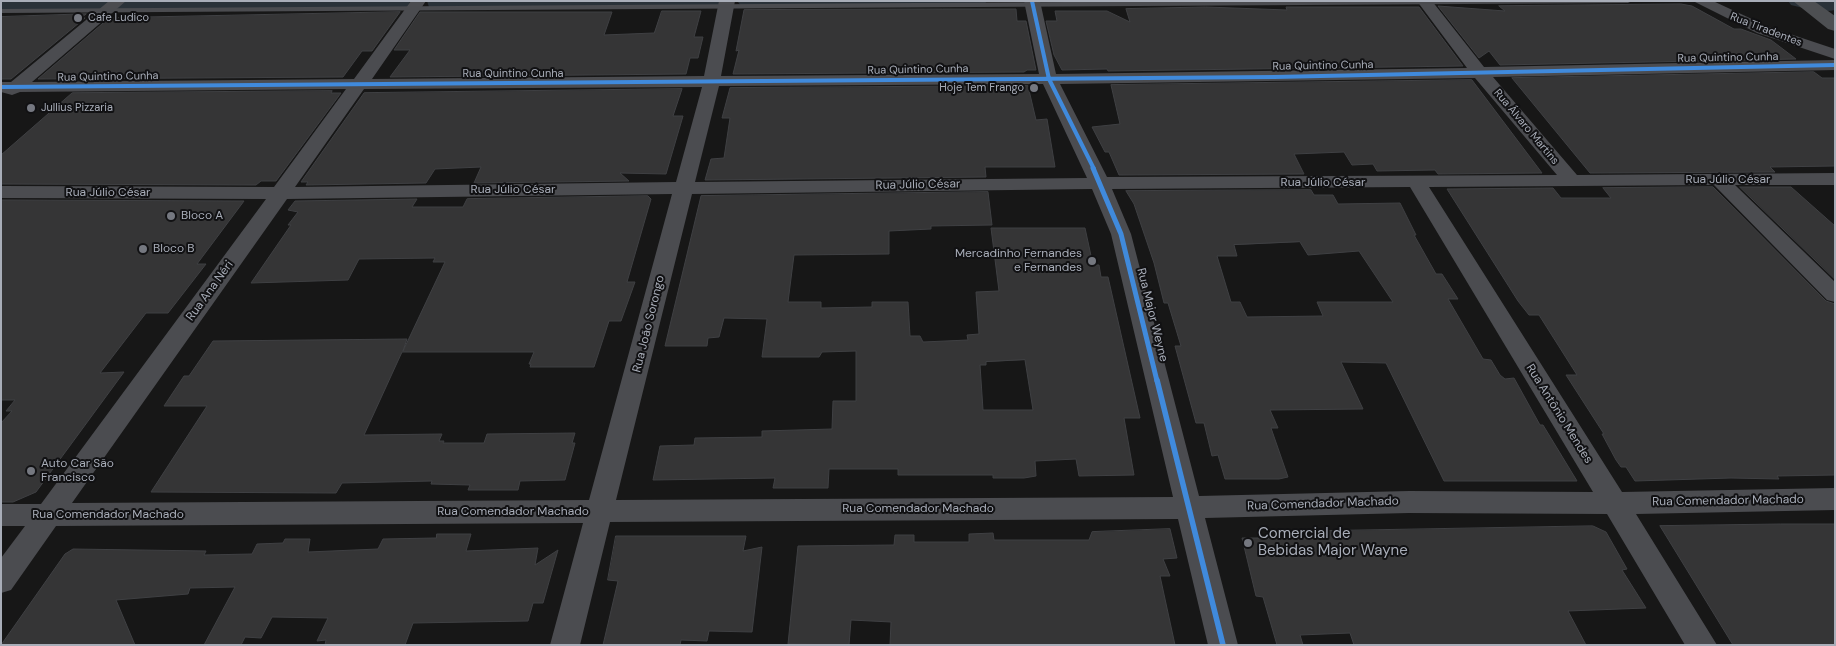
<!DOCTYPE html>
<meta charset="utf-8">
<style>
body{margin:0}
#map{position:relative;width:1836px;height:646px;overflow:hidden;background:#171717;font-family:"DM Sans",sans-serif}
canvas{display:block}
.frame{position:absolute;inset:0;border:2px solid #a8adb8;pointer-events:none}
</style>
<div id="map">
<canvas width="1836" height="646"></canvas>
<div class="frame"></div>
</div>
<script>
const ctx = document.querySelector('canvas').getContext('2d');
ctx.lineJoin = 'round';
function fillPath(path, color) {
  ctx.fillStyle = color;
  ctx.fill(path, 'evenodd');
}
function trace(path, color, width, dash) {
  ctx.strokeStyle = color;
  ctx.lineWidth = width;
  ctx.lineCap = dash ? 'butt' : 'round';
  ctx.setLineDash(dash || []);
  ctx.stroke(path);
}
function drawText(font, color, halo, rows, align = 'center') {
  ctx.font = font + ' "DM Sans",sans-serif';
  ctx.lineWidth = 4;
  ctx.setLineDash([]);
  ctx.textBaseline = 'middle';
  ctx.strokeStyle = halo;
  ctx.fillStyle = color;
  for (const [text, x, y, turn = 0] of rows) {
    ctx.save();
    ctx.translate(x, y);
    ctx.rotate((+turn || 0) * Math.PI / 180);
    ctx.textAlign = isNaN(turn) ? turn : align;
    if (halo) ctx.strokeText(text, 0, 0);
    ctx.fillText(text, 0, 0);
    ctx.restore();
  }
}
fillPath(new Path2D(`
 M1 1H409L410 3 407 7 401 8 1 11Z
 M427 1H721L722 2 719 6 713 7 435 8 429 7Z
 M987 1 984 5 978 6 747 7 741 6 738 2Z
 M1788 1H1831L1835 2V10C1822 13 1804 8 1791 5Z`), '#2a3239');
const building = new Path2D(`
 M1681 4 1692 6 1734 29H1741L1771 40 1796 59 1500 65 1489 51 1479 58 1438 6 1505 11 1499 6Z
 M1206 7 1287 10 1286 7H1419L1463 66 1108 71 1107 69 1062 70 1054 55 1046 21H1057L1055 11H1107L1130 22 1126 9Z
 M943 9H1016L1017 21H1026L1036 70H1027L1024 72 733 74 739 50 736 51 744 10Z
 M662 11H701L694 37H703L698 58H690L686 74 390 77 410 50H394L420 12H612L604 35 654 33Z
 M400 12 372 51H362L343 77 38 79 109 18Z
 M86 14 81 18H85L11 79H1V17Z
 M1814 72 1822 78H1835V166L1770 167 1775 172 1590 173 1512 78Z
 M1472 80 1542 173 1438 174 1435 170 1377 171 1373 164 1352 165 1344 152 1294 154 1304 174 1119 175 1109 152H1105L1092 127 1120 124 1111 85Z
 M1028 86 1036 120 1047 119 1055 167H985L986 177 705 180 711 159 724 158 730 118H722L730 88Z
 M682 89 673 116H683L666 174 620 173 629 181 474 183 481 167 435 169 426 183 306 185 308 182H301L364 93Z
 M332 91 331 93H341L276 181H261L256 185 1 184V155L72 93Z
 M1713 187 1826 301 1835 304V475L1777 476 1779 479 1731 478 1635 481 1626 467H1621L1616 460 1602 434H1604L1566 375H1577L1539 315H1529L1518 301 1447 189 1553 188 1561 198H1611L1603 188Z
 M1740 187H1791L1835 226V279Z
 M1311 190 1314 195H1333L1338 204 1400 203 1416 235H1414L1436 274H1442L1458 299H1448L1483 359 1491 360 1500 375 1505 379 1514 378 1540 425H1543L1577 481H1444L1386 363 1341 362 1363 409 1270 410 1278 428H1271L1288 477 1279 479H1225L1218 455 1212 456 1204 423H1196L1175 346H1181L1168 303H1164L1154 263 1134 204 1126 191ZM1300 242 1308 255 1359 251 1393 302H1317L1323 316 1247 317 1240 302H1231L1217 256H1237L1234 245Z
 M988 192 992 225 931 226V229L889 231V254L794 255 788 302H821V308L872 307V302H908L910 336H920L923 342 968 340 967 335 979 334 976 292 999 291 991 228H1085L1093 265H1099L1101 277H1108L1140 418H1124L1134 475 1079 476 1076 459 1035 461 1036 476 1024 478H993V475H898V469H829L828 488H773L775 478 653 480 660 446 694 445 695 438 762 437V431L832 429 833 401H856V351L822 352 819 357H762L767 319 724 318 719 337 708 338 707 346H665L701 196ZM1025 360 1033 410H983L980 365H986V362Z
 M648 196 651 199 627 282H635L621 321H609L594 367H530L531 364H529L534 352H402L364 435 442 434 439 441H444L443 443H484L487 434 575 433 572 443H575L565 480 520 481 518 490H468L470 485 431 484 432 481 342 483 336 493 151 492 207 406H164L184 376H189L213 341 407 339 403 351 445 262H433L435 258 359 259 348 280 251 283 291 225H288L298 212 288 210 295 201 417 199 412 207H463L467 199Z
 M1 200 244 201 197 264H206L168 313H146L100 373 124 372 36 492 13 502H1V423L12 411H6L15 400H1Z
 M1781 524H1835V645H1733L1660 526Z
 M1593 526 1606 532 1627 569 1622 570 1646 608 1568 611 1586 645H1354L1350 633 1300 635 1303 645H1277L1263 597 1256 596 1242 538H1330L1327 531Z
 M1170 529 1177 558 1163 559 1170 576H1160L1175 645H890L891 622 851 620 849 645 788 644 798 546 894 545 895 535H914V542H969V534L993 533 994 540H1089L1092 532Z
 M437 534H471L466 551 538 548 535 565 558 550 543 603H533L528 621 413 623 405 645H325L326 640 317 641 328 618 272 617 261 638 245 637 241 645H204L235 587 190 588 188 594 116 600 135 645H1L65 554 73 549 206 551 204 555 252 554 257 544 283 543 285 539H310L308 552 378 549 383 539 436 538Z
 M616 536H746L743 551 762 547 752 632 709 631 707 641 681 640 680 645H603L618 581 608 580Z`);
fillPath(building, '#353536');
trace(building, '#3f4043', 1);
fillPath(new Path2D(`
 M1217 1H1632L1628 3 1 13V9Z`), '#4b4c50');
fillPath(new Path2D(`
 M109 1H126L32 82 354 79 411 1H426L372 79 704 76 719 1H735L721 76 1039 74 1024 1H1040L1056 74 1467 68 1417 1H1432L1484 67 1835 60V70L1493 77 1577 175 1835 173V185H1735L1835 282V302L1827 300 1714 185 1429 187 1622 492 1835 488V510L1636 514 1717 645H1685L1607 514 1409 513 1205 518 1238 645H1208L1178 519 610 522 580 645H550L583 523 56 526 11 590 1 593V558L25 526H1V504H41L266 199 1 198V186L274 187 346 89 20 92 12 95 1 92V82H11ZM1475 78 1557 175 1107 177 1060 84ZM1043 84 1087 178 695 182 719 86ZM702 87 676 182 295 187 364 89ZM1410 187 1593 492 1409 491 1199 496 1131 234 1112 189ZM1092 189 1111 234 1173 497 616 500 692 194ZM672 194 589 500 72 503 287 199Z
 M1693 1H1713L1769 27 1835 49V59L1757 33Z`), '#4b4c50');
fillPath(new Path2D(`
 M1793 1H1814L1835 16V31L1828 29Z`), '#4d4f52');
trace(new Path2D(`
 M1032 1 1049 79 1094 169
 M1 87 1274 77 1835 65`), '#408adc', 4);
trace(new Path2D(`
 M1093 168 1121 234 1157 381`), '#408adc', 5);
trace(new Path2D(`
 M1157 380 1223 645`), '#408adc', 5.5);
for (const [x, y, r, color] of [
 [78,18,5,"#757880"],
 [1034,88,5,"#757880"],
 [31,108,5,"#757880"],
 [171,216,5,"#757880"],
 [143,249,5,"#757880"],
 [1092,261,5,"#757880"],
 [31,471,5,"#757880"],
 [1248,543,5,"#757880"]
]) {
  const dot = new Path2D();
  dot.arc(x, y, r, 0, 2 * Math.PI);
  ctx.fillStyle = color;
  ctx.fill(dot);
  trace(dot, '#111113', 2);
}
drawText('11px', '#a8adb8', '#111113', [
 ["Cafe Ludico",88,18],
 ["Hoje Tem Frango",1024,88,"right"],
 ["Jullius Pizzaria",41,108]
], 'left');
drawText('11px', '#a8adb8', '#111113', [
 ["Rua Tiradentes",1766,30,21],
 ["Rua Quintino Cunha",1728,58,-1],
 ["Rua Quintino Cunha",1323,66,-1],
 ["Rua Quintino Cunha",918,70,-1],
 ["Rua Quintino Cunha",513,74],
 ["Rua Quintino Cunha",108,77,-1],
 ["Rua Álvaro Martins",1526,127,50]
]);
drawText('12px', '#a8adb8', '#111113', [
 ["Rua Júlio César",1728,180],
 ["Rua Júlio César",1323,183],
 ["Rua Júlio César",918,185,-1],
 ["Rua Júlio César",513,190],
 ["Rua Júlio César",108,193],
 ["Rua Ana Néri",210,291,-54],
 ["Rua Major Weyne",1152,315,76],
 ["Rua João Sorongo",649,324,-76],
 ["Rua Antônio Mendes",1559,414,58],
 ["Rua Comendador Machado",1728,501,-1],
 ["Rua Comendador Machado",1323,504,-2],
 ["Rua Comendador Machado",918,509],
 ["Rua Comendador Machado",513,512],
 ["Rua Comendador Machado",108,515]
]);
drawText('12px', '#a8adb8', '#111113', [
 ["Bloco A",181,216],
 ["Bloco B",153,249],
 ["Mercadinho Fernandes",1082,254,"right"],
 ["e Fernandes",1082,268,"right"],
 ["Auto Car São",41,464],
 ["Francisco",41,478]
], 'left');
drawText('15px', '#a8adb8', '#111113', [
 ["Comercial de",1258,534],
 ["Bebidas Major Wayne",1258,551]
], 'left');
</script>
